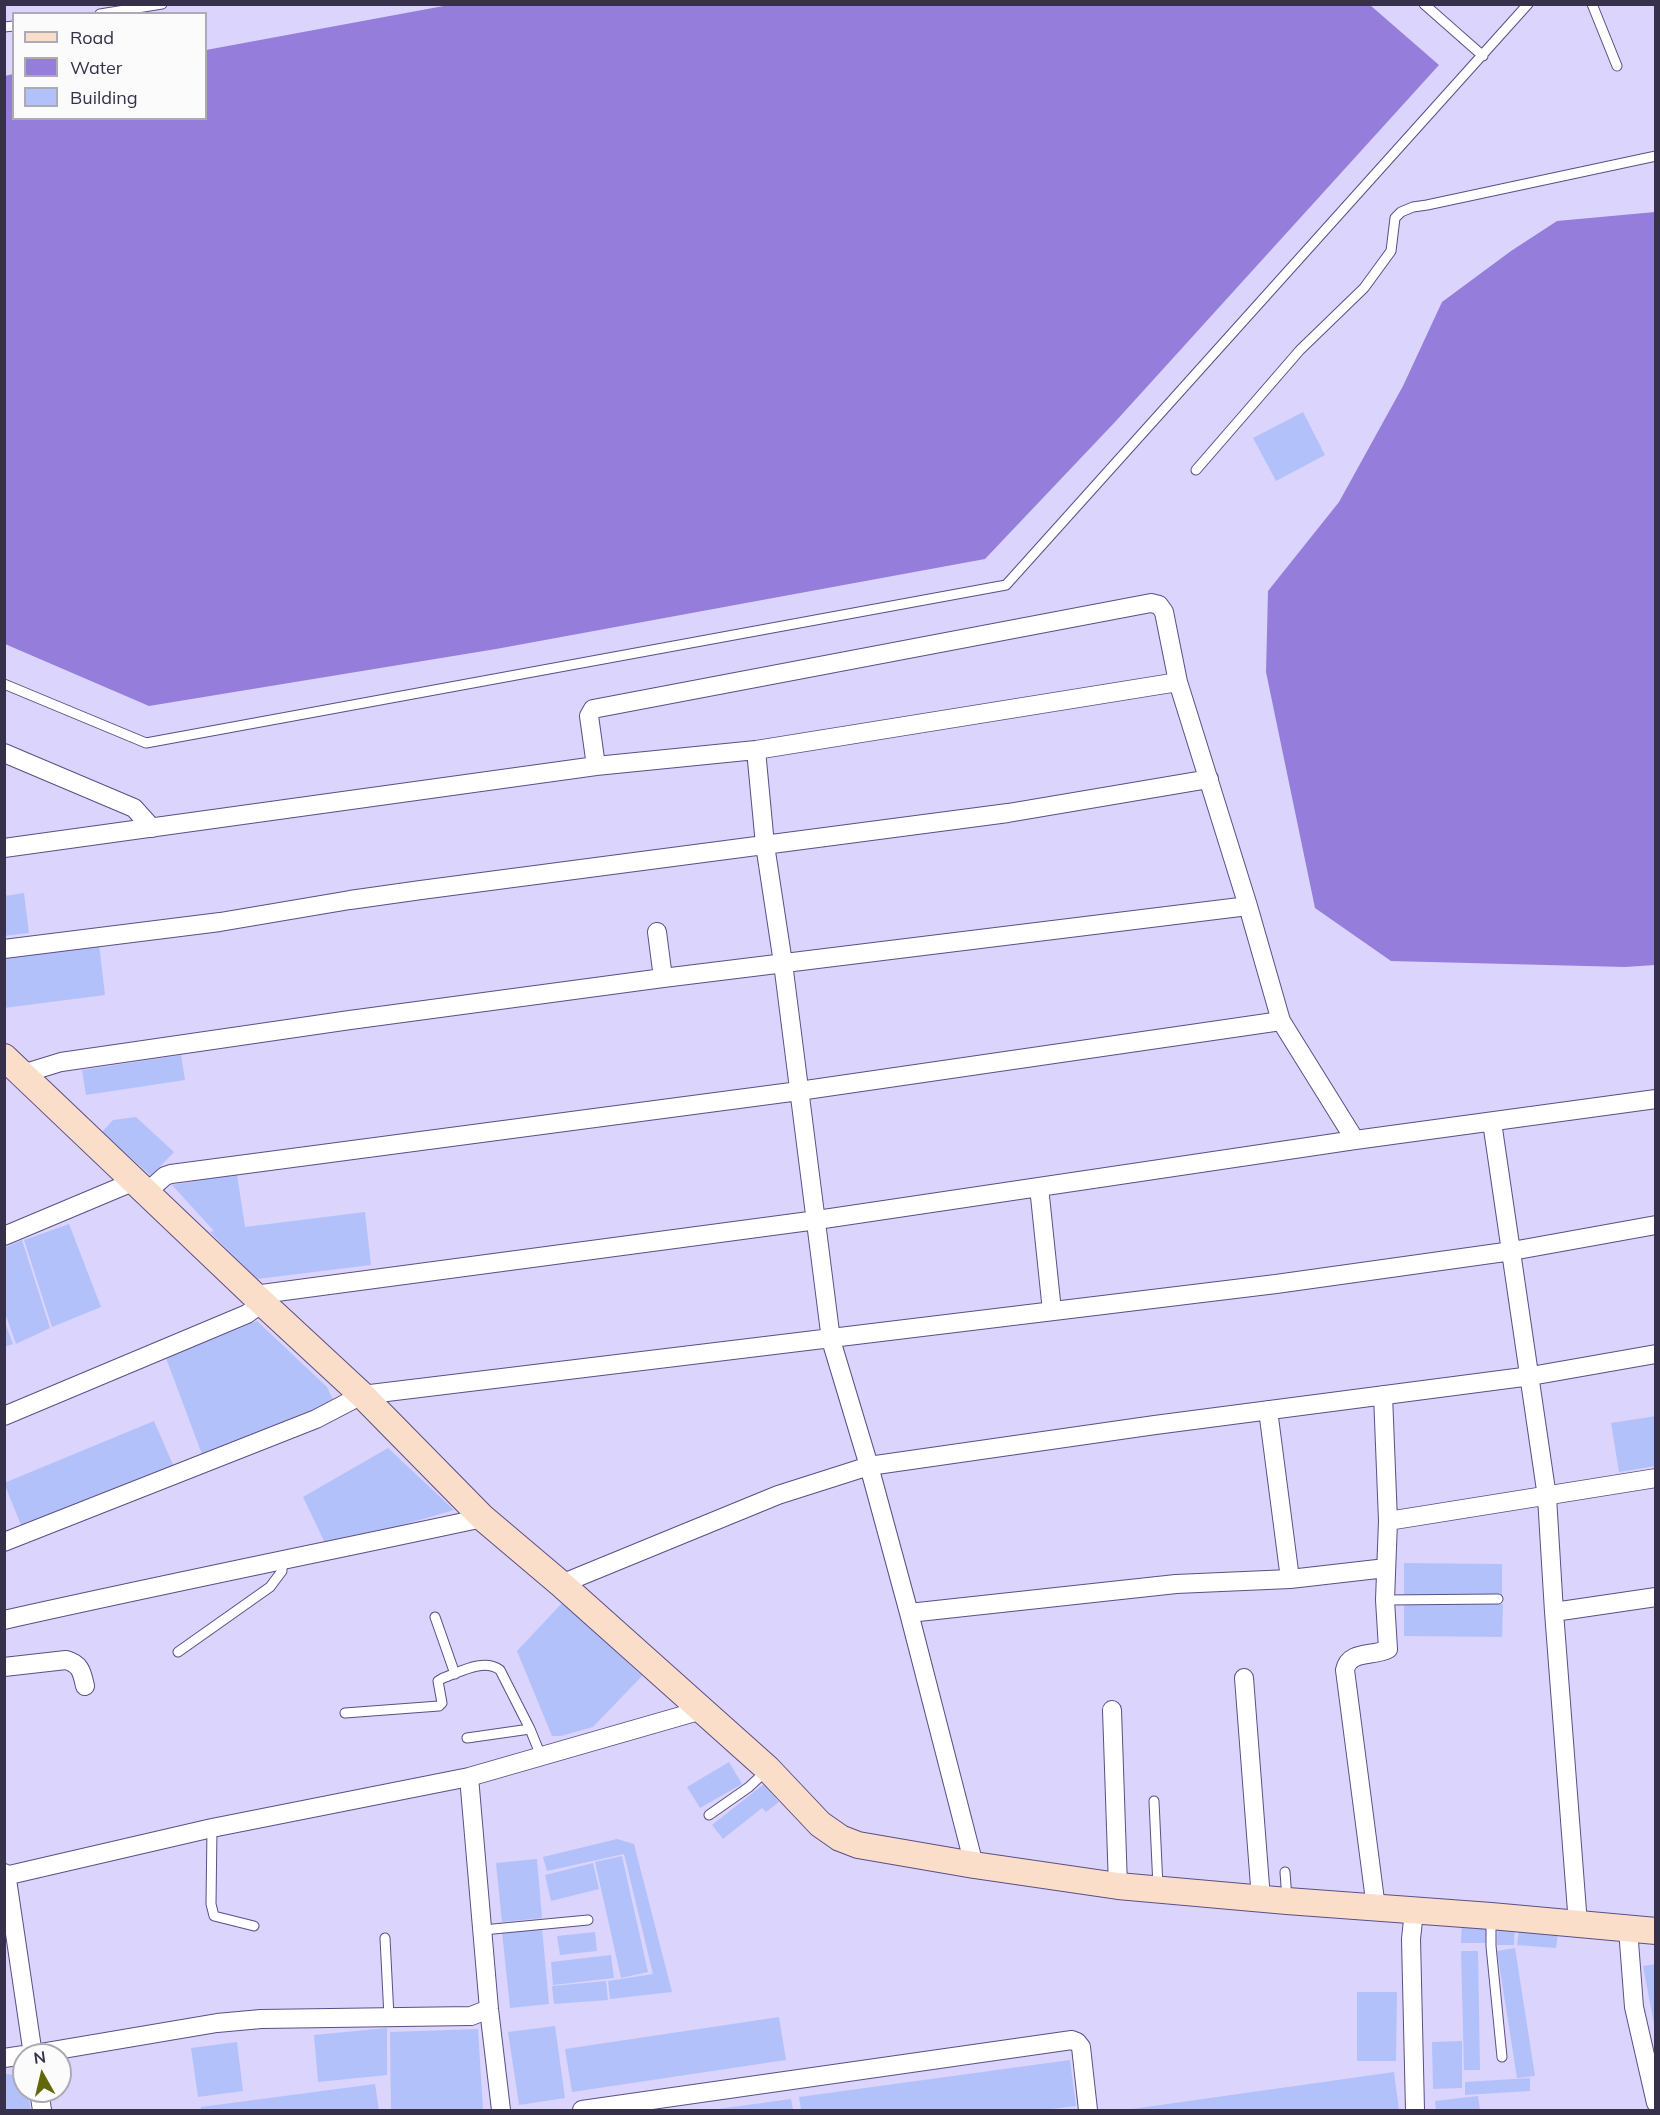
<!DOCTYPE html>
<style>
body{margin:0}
#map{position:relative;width:1660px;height:2115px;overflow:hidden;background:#dbd4fc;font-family:Mulish,sans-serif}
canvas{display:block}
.frame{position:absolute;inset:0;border:6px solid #36304a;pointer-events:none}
.legend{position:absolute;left:12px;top:12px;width:195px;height:108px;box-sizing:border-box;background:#fbfbfb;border:2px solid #acaab4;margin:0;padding:8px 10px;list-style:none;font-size:18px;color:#36304a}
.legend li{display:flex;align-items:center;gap:12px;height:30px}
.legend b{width:30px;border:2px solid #acaab4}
.north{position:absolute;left:12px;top:2043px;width:60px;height:60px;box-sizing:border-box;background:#fbfbfb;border:2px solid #acaab4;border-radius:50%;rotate:352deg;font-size:16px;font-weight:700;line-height:24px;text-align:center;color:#36304a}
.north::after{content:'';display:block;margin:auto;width:21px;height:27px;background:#626808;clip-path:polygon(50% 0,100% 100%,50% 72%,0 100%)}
</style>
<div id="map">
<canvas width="1660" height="2115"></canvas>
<div class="frame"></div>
<ul class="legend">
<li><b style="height:8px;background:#fbdeca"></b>Road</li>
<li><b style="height:16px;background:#957ddb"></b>Water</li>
<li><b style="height:16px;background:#b3c1fb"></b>Building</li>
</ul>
<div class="north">N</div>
</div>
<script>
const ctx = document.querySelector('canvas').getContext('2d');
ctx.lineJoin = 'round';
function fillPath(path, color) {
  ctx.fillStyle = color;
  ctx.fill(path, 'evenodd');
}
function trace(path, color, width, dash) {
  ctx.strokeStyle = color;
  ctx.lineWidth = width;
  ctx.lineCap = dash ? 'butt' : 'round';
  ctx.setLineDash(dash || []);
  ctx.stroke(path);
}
fillPath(new Path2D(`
 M449 5H1370L1439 65 1115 422 985 559 496 649 149 706 5 644V76L13 74 14 118H206V50Z
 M1655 212V965L1625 967 1391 961 1315 908 1266 672 1268 591 1339 502 1403 386 1442 302 1511 251 1557 221Z`), '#957ddb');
fillPath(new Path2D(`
 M1303 412 1325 455 1276 481 1253 438Z
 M24 893 29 933 4 936V896Z
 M99 944 105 995 4 1008V956Z
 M181 1055 185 1080 86 1095 82 1070Z
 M136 1117 174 1152 151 1176 102 1132 113 1120Z
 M237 1174 245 1227 365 1212 371 1265 257 1279 210 1232 214 1231 172 1185Z
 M69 1224 101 1307 52 1327 24 1240Z
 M22 1240 50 1328 16 1344 4 1310V1248Z
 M4 1320 13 1344 4 1347Z
 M257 1321 327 1387 335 1404 203 1457 166 1358Z
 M1656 1416V1466L1619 1472 1611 1423Z
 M154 1421 174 1467 23 1530 4 1483Z
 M388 1448 454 1510 327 1547 303 1497Z
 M1404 1563 1502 1564V1597L1404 1596Z
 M563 1602 642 1676 593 1727 561 1736H552L517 1651Z
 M1404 1603 1503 1604 1502 1637 1404 1636Z
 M729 1762 742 1784 700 1808 687 1787Z
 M764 1784 779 1802 766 1812 762 1808 723 1839 712 1825Z
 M617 1839 634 1844 672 1992 610 1999 608 1981 653 1974 624 1854 547 1871 543 1857Z
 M622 1856 648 1972 621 1978 595 1862Z
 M537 1859 542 1918 502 1922 496 1863Z
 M593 1863 599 1889 551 1901 545 1875Z
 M1462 1920H1487V1943H1461Z
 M1498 1920 1515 1921 1514 1945H1497Z
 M1520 1921 1559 1925 1556 1948 1517 1945Z
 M542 1928 549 2004 510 2008 502 1932Z
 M595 1932 597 1951 560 1955 557 1936Z
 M1515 1948 1535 2076 1517 2078 1497 1951Z
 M1461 1951H1478L1480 2070H1464Z
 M611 1955 614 1978 553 1985 551 1962Z
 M1656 1964V2023L1654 2024 1643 1966Z
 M606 1981 608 2000 554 2004 552 1986Z
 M1357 1992H1397L1396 2061H1357Z
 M779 2017 786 2060 572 2092 565 2049Z
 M555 2026 565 2098 519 2105 508 2032Z
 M387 2028V2075L318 2082 314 2035Z
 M478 2029 483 2110H391L390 2032Z
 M1462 2041V2088L1433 2089 1432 2042Z
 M237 2042 243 2091 198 2097 191 2048Z
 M1070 2060 1076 2106 1044 2110H801L799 2097Z
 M1394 2072 1399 2110H1132V2109Z
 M4 2074 24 2075V2091H27L31 2110H4Z
 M1530 2078V2091L1465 2095V2082Z
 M375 2084 379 2110H201V2107Z
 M1478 2096 1480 2110H1436L1435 2101Z
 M791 2099 793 2110H718V2109Z`), '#b3c1fb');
const lane = new Path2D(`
 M1424 4 1483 56
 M1592 4 1617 66
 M100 14 162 4
 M4 27 14 26
 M1196 470 1300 350 1364 288 1391 251 1395 218 1401 212 1413 207 1427 205 1656 156
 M4 684 146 743 1006 585 1528 4
 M1385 1600 1498 1599
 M435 1617 455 1674
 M178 1652 270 1587 282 1571V1561
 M345 1713 439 1706 442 1703 438 1681 443 1678C460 1672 484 1658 500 1670L530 1729 541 1756
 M467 1738 530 1729
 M1154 1801 1158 1887
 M709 1815 749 1787 766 1771
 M212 1828 211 1904 214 1916 254 1926
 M1285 1872 1287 1899
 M1491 1918V1946L1502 2057
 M483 1930 588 1920
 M385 1938 389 2017`);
const street = new Path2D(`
 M756 750 765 845 783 963 831 1340 869 1466 909 1613 974 1865
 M4 753 134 808 152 828
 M596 766 589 716 593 709 1151 603 1159 605 1164 612 1178 682 1248 906 1281 1021 1355 1140
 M4 848 596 766 756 750 1178 682
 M657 932 663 978
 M4 949 220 922 350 900 421 890 1008 813 1209 779
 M22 1074 61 1062 350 1020 663 978 1248 906
 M1492 1122 1547 1497 1554 1612 1578 1924
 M1039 1187 1052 1311
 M147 1192 165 1176 171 1174 799 1091 1281 1021
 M4 1236 135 1181
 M254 1295 817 1220 1355 1140 1656 1099
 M1268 1410 1290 1579
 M4 1416 247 1314 262 1303
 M1388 1521 1656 1478
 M4 1542 316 1419 362 1395 1276 1284 1512 1251 1656 1225
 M561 1584 778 1495 869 1466 1155 1425 1531 1376 1656 1354
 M1554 1612 1656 1597
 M909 1613 1176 1584 1290 1579 1386 1568
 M4 1620C164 1584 324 1552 483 1518
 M4 1667 66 1660C81 1664 82 1673 85 1686
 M1244 1678 1261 1899
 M1112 1710 1118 1886
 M469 1777 489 2009 501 2110
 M4 1873 8 1886 33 2055
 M5 1876 212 1828 469 1777 702 1710
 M1376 1908 1345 1670C1349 1650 1373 1657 1388 1649L1385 1600 1388 1521 1383 1395
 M1414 1911 1411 1939 1415 2110
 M1628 1929 1634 2007 1656 2103
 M28 2055 217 2023 261 2019 471 2016 489 2009
 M4 2058 24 2055
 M39 2091 42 2110
 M582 2110 1072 2040 1077 2042 1081 2047 1088 2110`);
const secondary = new Path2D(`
 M4 1057 254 1295 362 1395 483 1518 561 1584 768 1769 820 1824 840 1838 858 1845 974 1865 1118 1886 1287 1901 1491 1916 1656 1931`);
trace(lane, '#5c4e87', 11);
trace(street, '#5c4e87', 20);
trace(secondary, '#5c4e87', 28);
trace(lane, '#fff', 9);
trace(street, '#fff', 18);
trace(secondary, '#fbdeca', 26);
</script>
